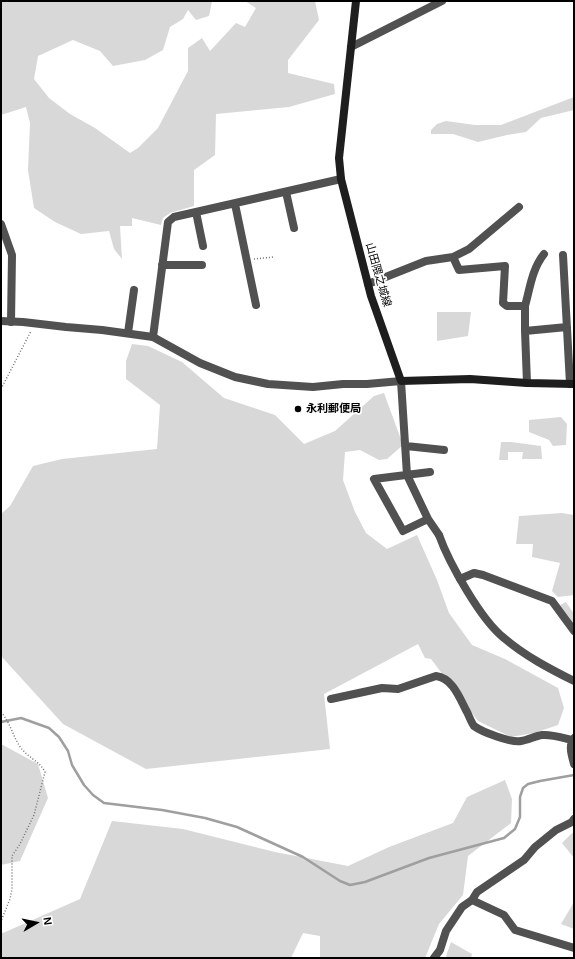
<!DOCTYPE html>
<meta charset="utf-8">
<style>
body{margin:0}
#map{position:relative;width:575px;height:959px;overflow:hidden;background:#fff;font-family:Arial,sans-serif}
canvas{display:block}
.frame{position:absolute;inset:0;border:2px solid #000;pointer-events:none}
.north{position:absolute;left:16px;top:903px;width:40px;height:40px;-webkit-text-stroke:3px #fff;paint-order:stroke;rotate:81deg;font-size:11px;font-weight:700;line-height:16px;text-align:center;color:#000}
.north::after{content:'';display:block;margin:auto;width:14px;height:18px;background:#000;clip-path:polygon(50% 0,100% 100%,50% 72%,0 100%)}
</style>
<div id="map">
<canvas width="575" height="959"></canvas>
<div class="frame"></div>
<div class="north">N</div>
</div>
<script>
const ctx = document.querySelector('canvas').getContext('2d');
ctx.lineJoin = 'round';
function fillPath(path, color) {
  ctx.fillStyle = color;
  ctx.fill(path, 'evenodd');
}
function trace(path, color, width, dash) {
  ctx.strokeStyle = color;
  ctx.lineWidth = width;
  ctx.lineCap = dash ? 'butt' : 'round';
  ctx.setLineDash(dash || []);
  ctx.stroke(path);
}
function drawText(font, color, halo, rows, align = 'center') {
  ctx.font = font + ' Arial,"Noto Sans JP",sans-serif';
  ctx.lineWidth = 3.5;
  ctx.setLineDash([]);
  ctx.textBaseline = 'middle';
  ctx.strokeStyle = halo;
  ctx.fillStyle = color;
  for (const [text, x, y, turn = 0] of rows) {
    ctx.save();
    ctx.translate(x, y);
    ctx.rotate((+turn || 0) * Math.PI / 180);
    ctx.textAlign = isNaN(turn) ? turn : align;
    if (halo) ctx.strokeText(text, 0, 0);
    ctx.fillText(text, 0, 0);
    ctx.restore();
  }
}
fillPath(new Path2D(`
 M1 1H212L209 16 196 20 188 10 183 19 170 27 163 50 145 60 113 66 100 51 73 40 38 56 34 79 49 98 70 114 95 128 130 153 138 148 158 128 188 71V48L202 38 210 51 236 23 245 27 256 8 245 1H315L319 20 288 60V73L334 84 335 94 289 107 216 114 215 155 194 170V206L170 213 163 218 161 225 132 218V226H120L122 259 114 249 109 231 81 234 55 222 34 208 28 170 30 123 26 107 1 115Z
 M574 97V110L541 118 526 132 507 135 478 142 453 134H431V130L437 124 446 121 475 125H501Z
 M437 312H471L468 336 437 341Z
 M132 344 148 346 182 362 224 398 275 415 304 444 335 431 374 396 384 393 403 445 387 459 379 460 360 450 345 452 343 480 355 512 366 533 387 549 417 535 437 580 449 613 472 645 505 659 558 688 564 708 558 725 534 733 511 737 478 721 431 659 425 658 418 644 324 694 330 749 146 769 63 724 1 656V514L10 506 33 466 62 459 157 449 160 405 126 379V361Z
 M561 417 567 424 566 445 553 446 549 440 529 432V420Z
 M501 442H511L541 446 542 459H522L523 452H508V460H499Z
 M562 513 574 515V595L558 597 552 591 560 563 532 557 533 544H516L519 516Z
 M566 602 574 614V624L560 605Z
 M1 744 38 764 48 798 20 861 1 865Z
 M505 780 512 799 511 823 468 856 463 895 439 924 425 958H320V936L303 933 291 958H1V932L3 933 80 899 112 821 183 829 275 852 348 866 389 847 453 823 467 797Z
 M572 833 574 834V858L562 843Z
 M574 902V929L561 924Z
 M451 942 472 954 471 958H448L446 956Z`), '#d8d8d8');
trace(new Path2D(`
 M1 722 21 718 49 728 59 737 68 751 72 765 84 785 93 795 104 803 162 810 205 818 237 827 303 857 340 881 350 885 365 882 429 858 504 838 515 829 520 817V797L523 788 528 784 540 781 574 775`), '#9f9f9f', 2.5);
trace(new Path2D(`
 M254 259 274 257
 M1 389 31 331
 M1 712C10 722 12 734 19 745 26 757 40 761 45 772L34 815 20 844 12 856V889L10 899 1 921`), '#737373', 1.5, [1, 2]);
trace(new Path2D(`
 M351 47 442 1
 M286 192 294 228
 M235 204 256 305
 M196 212 203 246
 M1 224 12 255 11 322
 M563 255 570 384
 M453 257 469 249 519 207
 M162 265H202
 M368 284 426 261 453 257 459 270 505 266 503 303 507 306H525C530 288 532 269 544 254
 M525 306V331L527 383
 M525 331 567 327
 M128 333 134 290
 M153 337 168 222 174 217 341 179
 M401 381 407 475 428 519 439 535
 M406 446 444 450
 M428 519 403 531 374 479 430 472
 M460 579 474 573 483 575 552 601 574 631
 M331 699 382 688 398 689 436 676C453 678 460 699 467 712 469 716 471 722 474 726 482 732 511 743 521 741 528 740 535 736 542 735 552 734 563 738 572 740
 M574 738C568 745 572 756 574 764
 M472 900 504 915 515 930 574 948
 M434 958 440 950 446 931 462 907 472 900 477 892 524 860 535 847 556 830 572 822 574 819`), '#515151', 8);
trace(new Path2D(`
 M1 321 23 322 66 327 102 330 153 337 200 363 235 377 268 384 313 387 343 384H367L401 381
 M439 535C449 563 481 620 504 638 525 656 550 669 574 681`), '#515151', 8);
trace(new Path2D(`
 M356 1 339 158 341 179 371 296 401 381 470 379 527 383 574 384`), '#1e1e1e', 8);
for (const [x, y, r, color] of [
 [298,409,4,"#000"]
]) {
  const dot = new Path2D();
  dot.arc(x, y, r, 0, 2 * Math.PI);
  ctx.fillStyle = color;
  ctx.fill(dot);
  trace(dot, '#fff', 1.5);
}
drawText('11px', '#000', '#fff', [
 ["山田隈之城線",378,275,74]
]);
drawText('bold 11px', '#000', '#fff', [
 ["永利郵便局",306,409]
], 'left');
</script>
